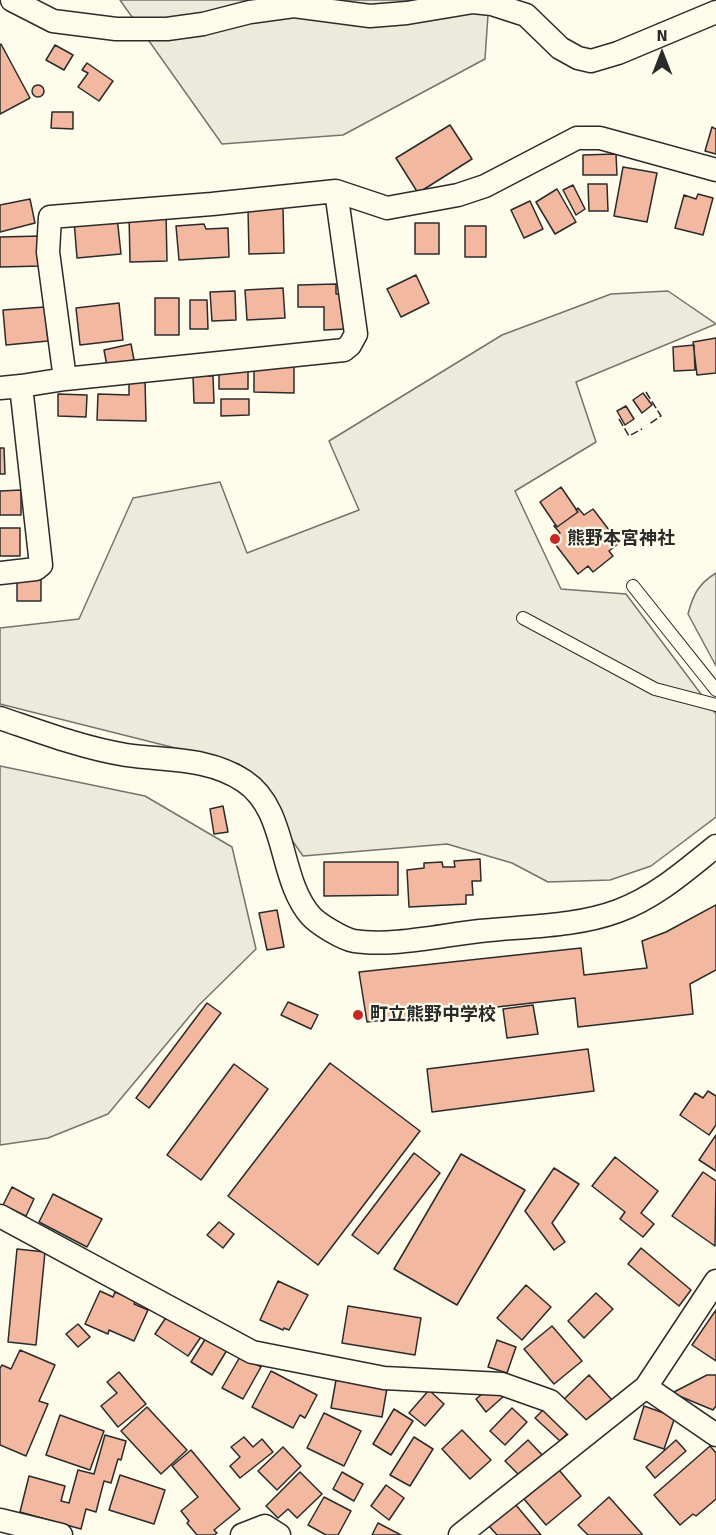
<!DOCTYPE html>
<meta charset="utf-8">
<style>
body{margin:0}
#map{position:relative;width:716px;height:1535px;overflow:hidden;background:#fdfbea;font-family:Signika,sans-serif}
canvas{display:block}
.north{position:absolute;left:632px;top:24px;width:60px;height:60px;-webkit-text-stroke:4px #fdfbea;paint-order:stroke;rotate:0deg;font-size:16px;font-weight:700;line-height:24px;text-align:center;color:#2b2b2b}
.north::after{content:'';display:block;margin:auto;width:21px;height:27px;background:#2b2b2b;clip-path:polygon(50% 0,100% 100%,50% 72%,0 100%)}
</style>
<div id="map">
<canvas width="716" height="1535"></canvas>
<div class="north">N</div>
</div>
<script>
const ctx = document.querySelector('canvas').getContext('2d');
ctx.lineJoin = 'round';
function fillPath(path, color) {
  ctx.fillStyle = color;
  ctx.fill(path, 'evenodd');
}
function trace(path, color, width, dash) {
  ctx.strokeStyle = color;
  ctx.lineWidth = width;
  ctx.lineCap = dash ? 'butt' : 'round';
  ctx.setLineDash(dash || []);
  ctx.stroke(path);
}
function drawText(font, color, halo, rows, align = 'center') {
  ctx.font = font + ' Signika,"Noto Sans JP",sans-serif';
  ctx.lineWidth = 4.5;
  ctx.setLineDash([]);
  ctx.textBaseline = 'middle';
  ctx.strokeStyle = halo;
  ctx.fillStyle = color;
  for (const [text, x, y, turn = 0] of rows) {
    ctx.save();
    ctx.translate(x, y);
    ctx.rotate((+turn || 0) * Math.PI / 180);
    ctx.textAlign = isNaN(turn) ? turn : align;
    if (halo) ctx.strokeText(text, 0, 0);
    ctx.fillText(text, 0, 0);
    ctx.restore();
  }
}
const green = new Path2D(`
 M120 0H489L485 59 343 135 222 144Z
 M668 291 716 324 576 382 596 442 515 491 561 589 626 594 716 714V817L651 866 610 880 548 882 512 863 447 844 303 856 239 764 0 704V628L79 619 133 498 220 482 247 553 359 510 329 441 502 335 611 294Z
 M716 573V666L688 614C693 595 698 584 716 573Z
 M0 766 145 796 232 847 256 949 199 1005 108 1114 48 1138 0 1145Z`);
fillPath(green, '#ecebdb');
trace(green, '#74746e', 1.5);
const building = new Path2D(`
 M1 44 30 98 0 114V45Z
 M55 45 73 55 64 70 46 60Z
 M87 63 113 81 99 101 78 87 88 73 82 70Z
 M32 91a6 6 0 1 1 12 0a6 6 0 1 1-12 0Z
 M52 112H73V129L51 128Z
 M450 125 472 159 418 193 396 158Z
 M712 127 716 129V154L705 151Z
 M616 154 617 175H583V155Z
 M623 167 657 173 647 222 614 216Z
 M588 184H607L608 211H589Z
 M573 185 585 209 576 215 563 190Z
 M557 189 576 222 555 234 536 202Z
 M698 194 713 198 703 235 675 228 684 195 696 199Z
 M30 199 35 223 0 232V205Z
 M530 201 543 229 524 238 511 210Z
 M283 208 284 253 249 254 248 209Z
 M129 213H166L167 261 130 262Z
 M117 217 121 254 77 258 74 221Z
 M415 223H439V254H415Z
 M204 224 206 229 228 228 229 257 179 260 176 226Z
 M465 226H486V257H465Z
 M41 236 42 266 0 267V237Z
 M416 275 429 303 401 317 387 289Z
 M336 284V294H346V329L324 330V307H298V285Z
 M283 288 285 318 247 320 245 290Z
 M235 291 236 320 212 321 210 292Z
 M155 298H179V335H155Z
 M190 300H207L208 329H190Z
 M119 303 123 340 80 345 76 308Z
 M45 307 48 341 6 345 3 310Z
 M716 338V373L697 375 693 342Z
 M131 344 134 360 107 366 104 350Z
 M694 345 695 370 674 371 673 347Z
 M254 362H294V393L254 392Z
 M219 367H248V389H219Z
 M193 376H213L214 403H194Z
 M129 379 145 380 146 421 97 420 98 394 129 395Z
 M643 393 652 405 642 413 633 400Z
 M58 394 87 395 86 417 58 416Z
 M221 399H249V415L221 416Z
 M626 406 634 419 625 425 617 411Z
 M0 448H4L5 474H0Z
 M561 487 578 512 557 527 540 502Z
 M21 490V515H0V491Z
 M578 508 584 515 593 509 619 543 609 551 613 556 593 572 588 566 578 574 552 540 560 533 554 526 556 525 557 527 578 512 576 510Z
 M0 528H20V556H0Z
 M17 577H41V601H17Z
 M223 806 228 832 214 834 210 809Z
 M480 859 481 881H472L473 895H466V904L409 907 407 870 424 868V863L442 862 443 867H455L454 861Z
 M324 862H398V895L324 896Z
 M716 905V970L690 984 693 1014 578 1027 575 998 367 1022 359 972 581 948 584 975 647 968 642 941 666 932Z
 M277 910 284 947 267 950 259 913Z
 M288 1002 318 1015 311 1029 281 1015Z
 M207 1003 221 1013 149 1108 136 1098Z
 M533 1005 538 1034 507 1038 503 1009Z
 M588 1049 594 1091 432 1112 427 1069Z
 M330 1063 420 1131 318 1265 228 1196Z
 M234 1064 268 1089 201 1180 167 1155Z
 M708 1091 716 1096V1125L709 1135 680 1115 695 1093 703 1098Z
 M716 1135V1171L699 1160Z
 M414 1153 440 1173 378 1254 352 1235Z
 M461 1154 525 1190 457 1305 394 1269Z
 M615 1157 658 1191 641 1213 654 1224 643 1237 620 1219 625 1212 592 1186Z
 M554 1168 579 1184 552 1223 565 1242 554 1250 525 1211Z
 M703 1172 716 1181 715 1246 672 1216Z
 M12 1187 34 1199 26 1216 3 1205Z
 M53 1194 102 1219 87 1247 39 1222Z
 M219 1222 234 1234 223 1248 207 1235Z
 M641 1248 691 1290 679 1306 628 1264Z
 M17 1249 45 1252 36 1345 8 1342Z
 M278 1281 308 1295 289 1330 284 1328 283 1330 260 1320Z
 M526 1285 551 1307 522 1340 497 1318Z
 M100 1291 113 1297 115 1292 136 1301 134 1304 148 1310 134 1341 109 1330 108 1334 85 1324Z
 M596 1293 613 1309 584 1338 568 1321Z
 M348 1306 421 1318 415 1355 342 1343Z
 M171 1310 205 1331 188 1356 155 1334Z
 M716 1310V1361L692 1345Z
 M78 1324 90 1337 78 1347 66 1334Z
 M552 1326 582 1361 554 1384 524 1349Z
 M209 1333 230 1345 212 1375 191 1362Z
 M497 1340 516 1347 507 1373 488 1367Z
 M20 1350 55 1365 39 1401 48 1404 26 1456 0 1445V1368L2 1365 11 1369Z
 M241 1355 261 1367 243 1399 222 1388Z
 M271 1371 317 1395 305 1418 300 1415 293 1428 252 1407Z
 M119 1372 146 1404 118 1427 101 1406 117 1393 107 1382Z
 M589 1375 612 1400 585 1425 562 1401Z
 M707 1375H716V1406L713 1410 672 1393Z
 M336 1380 387 1388 382 1417 331 1408Z
 M494 1384 504 1396 486 1412 476 1399Z
 M429 1390 444 1404 425 1426 409 1413Z
 M547 1406 572 1429 560 1441 535 1418Z
 M644 1406 675 1417 664 1449 634 1439Z
 M147 1407 187 1450 161 1474 121 1431Z
 M512 1408 527 1422 505 1445 490 1431Z
 M394 1409 413 1421 391 1455 373 1444Z
 M324 1413 361 1431 344 1466 307 1448Z
 M60 1415 104 1431 90 1470 46 1455Z
 M462 1430 491 1460 470 1479 442 1449Z
 M105 1435 126 1441 121 1460 118 1459 111 1483 104 1481 96 1512 86 1509 81 1529 20 1512 29 1476 65 1486 61 1501 69 1503 78 1470 94 1474Z
 M244 1437 253 1447 262 1439 273 1452 240 1478 230 1466 240 1457 231 1447Z
 M414 1437 433 1449 410 1486 390 1475Z
 M528 1440 545 1458 523 1479 505 1461Z
 M676 1440 686 1451 655 1478 646 1467Z
 M710 1446 716 1453V1499L696 1516 693 1514 680 1525 654 1495Z
 M283 1447 301 1466 277 1490 258 1471Z
 M191 1450 240 1509 214 1530 217 1533 214 1535H197L187 1523 189 1521 181 1511 198 1497 172 1466Z
 M559 1470 581 1496 546 1525 524 1499Z
 M300 1472 322 1494 297 1518 288 1509 278 1518 266 1506Z
 M342 1472 363 1484 354 1501 333 1489Z
 M120 1475 165 1490 154 1524 109 1510Z
 M386 1485 404 1498 389 1520 371 1506Z
 M324 1497 351 1511 338 1535H326L308 1525Z
 M609 1497 642 1534V1535H588L578 1525Z
 M515 1504 541 1535H497L489 1526Z
 M378 1523 401 1535H372Z`);
fillPath(building, '#f2b8a0');
trace(building, '#2b2b2b', 1.5);
const lane = new Path2D(`
 M633 586 716 690
 M523 618 655 689 716 705`);
const street = new Path2D(`
 M12 0 53 21 116 29H167L203 24 250 12 294 6 370 16 407 13 473 2 492 4 526 15 560 48 578 58 591 61 618 53 716 12
 M65 379 48 252 50 217 212 204 336 191 387 208 458 195 485 186 577 138H600L716 170
 M21 386 65 379 344 350 350 345 356 334 336 191
 M0 388 21 386 41 565 36 569 0 573
 M0 718C41 732 83 748 126 755 167 761 208 757 244 781 288 810 278 879 311 916 318 924 343 939 354 941 391 947 442 935 480 931 526 926 575 927 618 911 656 897 685 871 716 846
 M0 1216 252 1352 384 1378 502 1384 550 1401 585 1435
 M646 1387 716 1435
 M0 1520 61 1535
 M242 1535 265 1526 279 1535
 M460 1535 646 1387 716 1281`);
trace(lane, '#2b2b2b', 14);
trace(street, '#2b2b2b', 25);
trace(lane, '#fdfbea', 12);
trace(street, '#fdfbea', 22);
trace(new Path2D(`
 M646 392 661 416 648 425
 M619 419 629 436 642 429`), '#2b2b2b', 1.5, [8, 3]);
for (const [x, y, r, color] of [
 [555,539,6,"#c62828"],
 [358,1015,6,"#c62828"]
]) {
  const dot = new Path2D();
  dot.arc(x, y, r, 0, 2 * Math.PI);
  ctx.fillStyle = color;
  ctx.fill(dot);
  trace(dot, '#fdfbea', 2);
}
drawText('bold 18px', '#2b2b2b', '#fdfbea', [
 ["熊野本宮神社",567,539],
 ["町立熊野中学校",370,1015]
], 'left');
</script>
